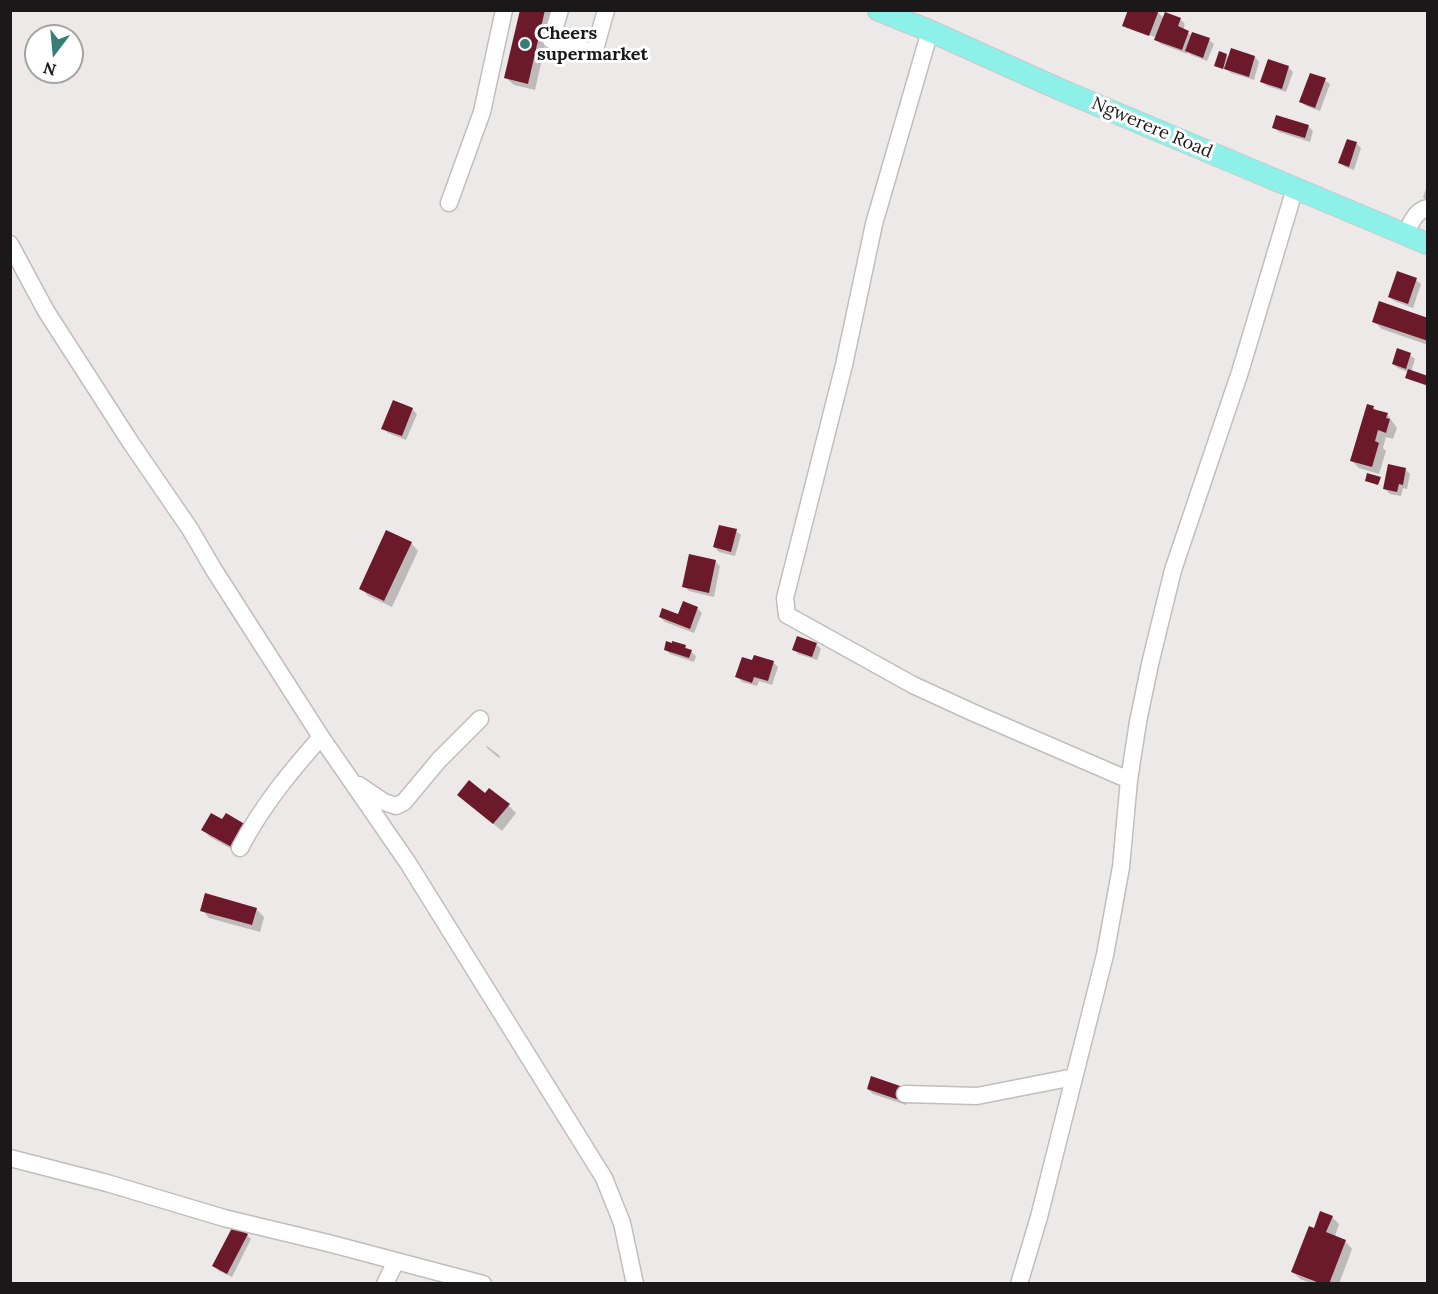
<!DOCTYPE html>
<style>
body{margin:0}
#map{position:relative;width:1438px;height:1294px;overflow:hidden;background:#eee9e9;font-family:Lora,serif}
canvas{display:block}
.frame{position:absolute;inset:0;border:12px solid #1a1818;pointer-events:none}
.north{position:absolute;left:24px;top:24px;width:60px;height:60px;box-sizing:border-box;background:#fff;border:2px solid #a3a3a3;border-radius:50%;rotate:196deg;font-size:16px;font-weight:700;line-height:24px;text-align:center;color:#1a1818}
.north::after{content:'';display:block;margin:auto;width:21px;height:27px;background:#367e78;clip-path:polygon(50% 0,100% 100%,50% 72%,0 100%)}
</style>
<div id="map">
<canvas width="1438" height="1294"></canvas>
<div class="frame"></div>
<div class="north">N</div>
</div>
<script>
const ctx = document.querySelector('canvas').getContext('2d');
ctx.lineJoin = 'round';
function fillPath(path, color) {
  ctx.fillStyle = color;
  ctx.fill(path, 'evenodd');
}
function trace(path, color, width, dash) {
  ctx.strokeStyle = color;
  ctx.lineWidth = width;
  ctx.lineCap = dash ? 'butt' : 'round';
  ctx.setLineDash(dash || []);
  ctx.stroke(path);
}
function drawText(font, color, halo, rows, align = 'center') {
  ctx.font = font + ' Lora,serif';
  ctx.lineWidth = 6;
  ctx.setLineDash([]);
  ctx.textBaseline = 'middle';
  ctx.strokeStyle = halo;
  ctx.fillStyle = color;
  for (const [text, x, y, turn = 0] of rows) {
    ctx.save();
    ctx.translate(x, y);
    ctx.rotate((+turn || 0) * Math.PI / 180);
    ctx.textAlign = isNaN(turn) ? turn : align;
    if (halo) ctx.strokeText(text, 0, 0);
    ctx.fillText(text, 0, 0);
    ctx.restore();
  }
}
fillPath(new Path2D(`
 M522 10H553L535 90 514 85 506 78Z
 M1155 10 1164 18 1180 19 1185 24 1183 30 1192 36 1209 40 1214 44 1207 61 1191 55 1188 52 1187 54 1161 44 1156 40 1157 38 1128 26V29L1124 26Z
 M1226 55 1229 58 1255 57 1259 62 1254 80 1231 73 1225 68 1224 69 1218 67 1216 66Z
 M1288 67 1293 72 1286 92 1267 86 1262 82Z
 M1325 80 1330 84 1320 111 1306 106 1301 101Z
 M1308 126 1313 131 1310 142 1279 132 1274 128Z
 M1348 141 1357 144 1361 148 1354 170 1345 167 1340 162Z
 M1428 184V202L1423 197Z
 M1416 280 1421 284 1413 308 1394 301 1389 297Z
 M1428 319V345L1382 329 1374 322Z
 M1410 355 1415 359 1411 372 1428 377 1427 386 1408 379 1406 377 1408 372 1398 368 1393 364Z
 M1373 407 1378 412 1387 414 1397 428 1393 439 1386 437 1383 448 1386 451 1379 474 1359 468 1352 461Z
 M412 409 417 414 406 440 388 433 383 428Z
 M1405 469 1410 474 1407 489 1403 488 1401 496 1390 494 1385 489Z
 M736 531 741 535 735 556 719 552 714 547Z
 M411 543 418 551 392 607 368 596 361 588Z
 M715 561 720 566 714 597 689 591 684 586Z
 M697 608 702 613 694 633 665 622 660 617 679 616Z
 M816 644 821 649 817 660 798 654 794 649Z
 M673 645 685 646 696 656 694 662 670 654 665 649Z
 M773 662 778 667 772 685 759 681 757 686 742 682 737 677Z
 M487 746 500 756 499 758 486 747Z
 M485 795 509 806 516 813 502 831 467 802Z
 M223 822 242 855 210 837 203 830Z
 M256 909 264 917 260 932 209 918 202 910Z
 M868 1089 910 1094 906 1105 873 1094Z
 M1332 1217 1339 1224 1335 1236 1345 1241 1352 1249 1339 1284H1313L1300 1279 1292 1271 1315 1230Z
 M247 1235 251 1239 232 1277 219 1271 214 1266Z`), '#0003');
fillPath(new Path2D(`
 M520 10H545L528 84 504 78Z
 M1128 10H1159L1149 36 1122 26Z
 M1165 12 1181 18 1178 26 1189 31 1182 50 1154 40Z
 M1192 32 1210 38 1203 58 1185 51Z
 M1231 48 1255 56 1249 77 1224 69Z
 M1219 51 1227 54 1223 69 1214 66Z
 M1268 59 1289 66 1282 89 1260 82Z
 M1310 73 1326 78 1315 108 1299 102Z
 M1276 115 1309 125 1305 138 1272 128Z
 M1347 139 1357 142 1349 167 1338 163Z
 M1397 271 1417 278 1408 304 1388 297Z
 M1379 301 1428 318V341L1372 322Z
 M1397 348 1411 353 1406 369 1392 364Z
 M1408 369 1428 376 1426 385 1405 378Z
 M393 400 413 408 402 436 381 429Z
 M1367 404 1374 406 1373 409 1388 413 1386 418 1390 419 1386 433 1378 430 1375 441 1379 443 1372 467 1350 461Z
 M1388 464 1406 468 1403 485 1399 484 1397 492 1383 489Z
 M1367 473 1381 477 1378 485 1365 481Z
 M719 525 737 529 731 552 713 547Z
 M386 530 412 542 384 601 359 589Z
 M689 554 716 560 709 593 682 587Z
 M683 601 698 607 690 629 659 617 662 608 678 614Z
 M797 636 817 643 812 657 792 650Z
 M666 641 672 643V641L686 645 685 648 692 650 689 658 664 650Z
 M754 655 774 661 768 681 754 677 752 683 735 677 742 657 752 660Z
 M469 780 485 793 489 788 510 804 493 824 457 795Z
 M211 813 222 819 226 813 248 826 235 849 201 830Z
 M205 893 257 908 252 925 200 911Z
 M871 1076 906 1088 902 1101 867 1089Z
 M1320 1211 1333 1216 1326 1232 1346 1240 1329 1284H1322L1291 1272 1309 1226 1314 1228Z
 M233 1226 248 1234 227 1274 212 1266Z`), '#6c1a2b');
const minor = new Path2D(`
 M560 10 551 40 594 53 606 10
 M930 31 874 224 844 365 785 598 787 615 913 685 974 713 1129 780
 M449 203 482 112 504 10
 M1405 234C1411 224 1415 210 1428 208
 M10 244 46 311 131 443 190 529 214 570 321 737 408 863 604 1178 622 1223 635 1284
 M359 785 384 802 396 806 404 802 439 760 480 719
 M240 848C262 806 290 772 321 737
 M905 1094 977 1096 1074 1077
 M10 1158 107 1183 224 1218 328 1243 483 1284
 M385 1284 396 1261
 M1019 1284 1039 1217 1105 955 1121 867 1129 780 1138 722 1150 664 1173 570 1240 372 1295 188`);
const major = new Path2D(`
 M878 10 930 31 1059 89 1428 244`);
trace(minor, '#c2bdbd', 19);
trace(major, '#c8c8c8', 23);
trace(minor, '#fff', 16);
trace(major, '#8df1e9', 21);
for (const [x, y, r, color] of [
 [525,44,6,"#367e78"]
]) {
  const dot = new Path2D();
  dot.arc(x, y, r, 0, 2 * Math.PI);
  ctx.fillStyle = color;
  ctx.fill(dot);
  trace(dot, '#fff', 2);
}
drawText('bold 18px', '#1a1818', '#fff', [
 ["Cheers",537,34],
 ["supermarket",537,55]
], 'left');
drawText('18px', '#1a1818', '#fff', [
 ["Ngwerere Road",1152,128,23]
]);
</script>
